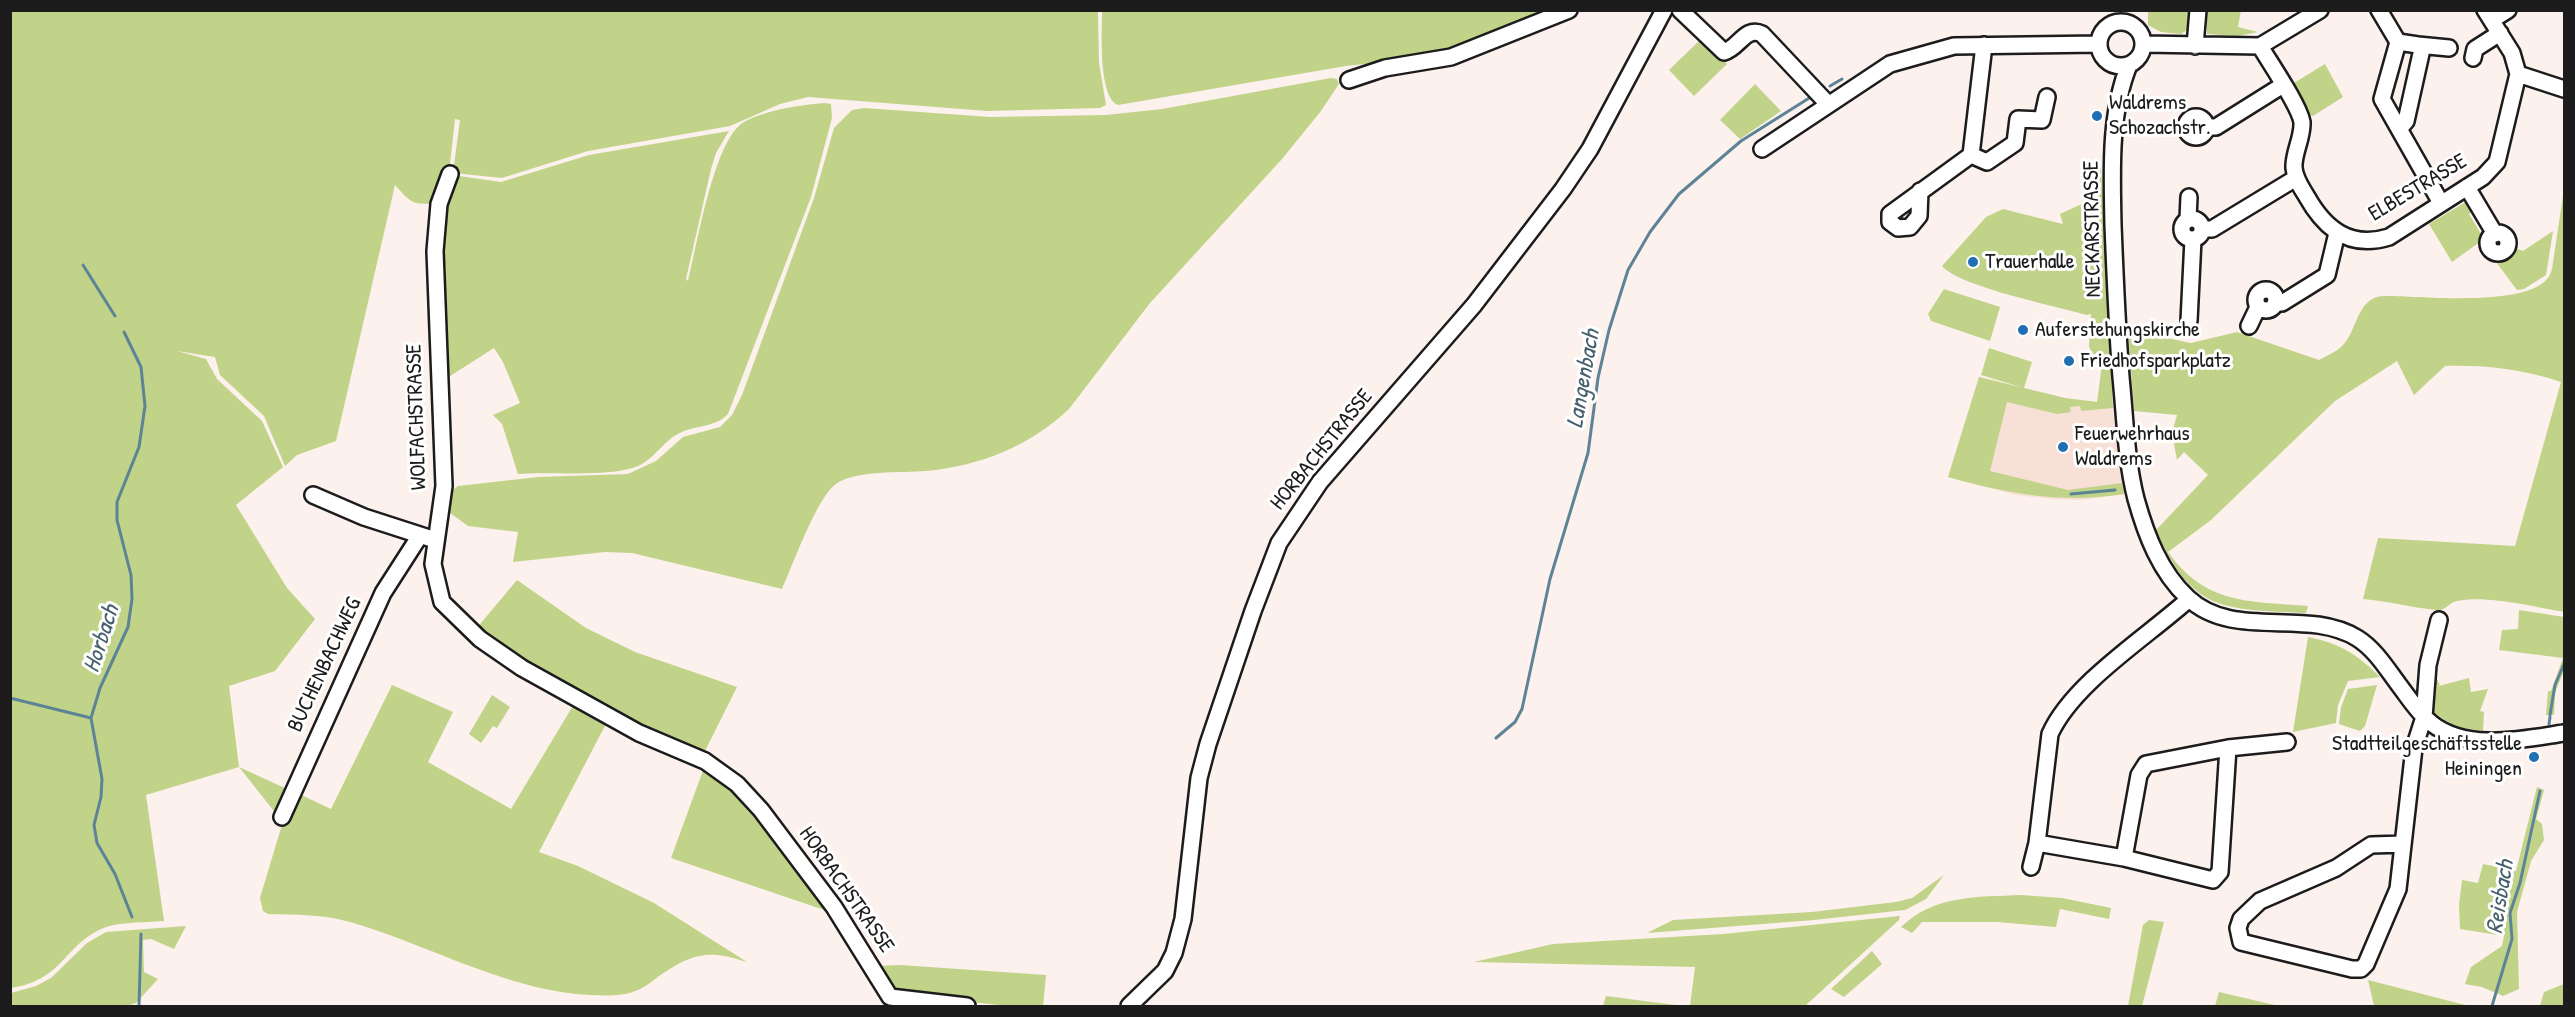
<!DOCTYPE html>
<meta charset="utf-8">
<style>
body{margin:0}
#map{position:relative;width:2575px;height:1017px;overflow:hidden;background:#fcf1ed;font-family:"Patrick Hand",sans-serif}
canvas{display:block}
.frame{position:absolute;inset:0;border:12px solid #1c1c1c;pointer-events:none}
</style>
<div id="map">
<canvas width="2575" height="1017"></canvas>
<div class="frame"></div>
</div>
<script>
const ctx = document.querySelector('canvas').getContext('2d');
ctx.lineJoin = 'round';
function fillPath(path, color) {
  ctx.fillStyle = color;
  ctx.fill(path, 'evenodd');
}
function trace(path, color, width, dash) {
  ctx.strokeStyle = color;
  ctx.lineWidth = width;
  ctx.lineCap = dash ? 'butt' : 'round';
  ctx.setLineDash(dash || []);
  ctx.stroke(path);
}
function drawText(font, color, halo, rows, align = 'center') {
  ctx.font = font + ' "Patrick Hand",sans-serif';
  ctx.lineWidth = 6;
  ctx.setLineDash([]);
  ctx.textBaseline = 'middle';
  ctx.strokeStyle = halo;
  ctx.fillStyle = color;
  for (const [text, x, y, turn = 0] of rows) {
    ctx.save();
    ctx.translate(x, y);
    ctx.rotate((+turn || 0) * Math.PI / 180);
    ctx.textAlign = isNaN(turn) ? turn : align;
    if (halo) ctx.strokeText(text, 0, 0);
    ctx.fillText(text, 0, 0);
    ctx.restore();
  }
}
fillPath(new Path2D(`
 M1979 377 2065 398 2112 404 2124 494 2082 500 2051 499 2016 495 1948 477Z`), '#f8e0d7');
fillPath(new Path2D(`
 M2241 10 2238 27 2258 32 2238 36 2207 34V11Z
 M10 11H1098L1099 63 1106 105 1100 108 987 111 808 97 780 104 730 126 588 151 502 178 453 173 460 120 455 119 449 173 438 204C411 204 412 204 395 185L336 441 297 455 285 466 264 416 220 375 215 357 177 351 206 359 217 379 262 421 283 467 236 505 287 588 315 619 275 671 229 686 239 767 289 790 277 815 239 767 146 795 164 921C144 923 117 921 99 930 62 949 62 980 11 988Z
 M1102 11H1556L1432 57 1346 66 1118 105C1098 97 1102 30 1102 11Z
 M2148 11H2191L2190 28 2181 34 2161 32 2148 25Z
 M1702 38 1727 64 1694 96 1669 70Z
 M2325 64 2343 97 2313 116 2306 114 2289 86Z
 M1331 78 1337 79 1339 84 1321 111 1282 159 1150 303 1069 409C1030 446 980 466 926 471 902 473 855 470 836 484 817 497 793 565 782 589L632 553 605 552 513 562 518 532 468 526 446 510 449 493 458 486 538 477 628 474 656 461 683 437 720 427 732 415 742 395 814 198 834 128 852 110 864 108 990 117 1106 115 1162 109Z
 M1755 84 1781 111 1740 139 1720 120Z
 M824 103 831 104 832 118 811 197 728 414C716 427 698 425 682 432 664 439 656 458 638 466 609 478 551 471 518 474L502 424 493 415 520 403 503 362 494 348 447 378 437 251 452 175 501 182 589 155 729 131 716 153 711 169 686 279 688 281C697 246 714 139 744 122 766 110 799 105 824 103Z
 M2085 167 2101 168 2113 408 2081 411 2080 406 2070 407 2071 412 2057 414 2007 402 1990 471 2068 490 2122 483 2124 494C2062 504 2008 494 1948 477L1979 377 2065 398 2097 402 2102 364H2095L2089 346 2091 314 2087 315C2056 306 1960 287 1942 266L1986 217 2003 209 2063 224 2060 214 2084 203Z
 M2564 189V612C2534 607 2487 595 2457 601 2450 602 2445 611 2437 610 2414 608 2387 601 2363 599L2378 538 2515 546 2561 382C2522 369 2486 365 2445 366L2414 395 2397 361 2335 401 2211 520 2168 552C2206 605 2248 601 2308 606L2306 613C2224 609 2192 613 2156 530L2208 475 2184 452 2177 460 2172 433 2177 415 2134 411 2128 330 2191 343 2237 332 2319 360C2326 356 2336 352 2342 346 2358 331 2356 297 2384 296 2417 295 2544 311 2552 269Z
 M2469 200 2475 209 2469 214 2484 239 2452 262 2429 224Z
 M2553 231 2546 275 2524 289 2517 290 2496 262 2512 253 2514 248 2523 251Z
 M1944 289 2000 307 1990 341 1931 321 1928 314Z
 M1989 348 2032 362 2024 388 1981 375Z
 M517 580 586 628 635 652 737 687 705 751 701 753C620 722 546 679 476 629Z
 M2519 610 2564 617V670L2555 693 2554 715H2546L2548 691H2551L2563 658 2499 650 2502 630 2518 629Z
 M2308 637C2339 643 2357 654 2380 677L2348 681 2338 705 2336 723 2293 732Z
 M2436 667 2434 673 2440 685 2435 687 2469 678 2471 692 2488 689 2480 711 2484 712 2483 731 2456 727 2434 713 2430 668Z
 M392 685 453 712 428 762 511 809 574 704 607 722 539 852 578 866 654 903 747 962C711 950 694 952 662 974 653 980 645 988 635 991 618 998 594 995 576 994 496 985 426 944 350 922 323 914 296 915 268 914L263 911 260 898 284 818 295 792 331 809Z
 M2377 685 2365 726 2360 731 2339 724 2341 707 2348 689Z
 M492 695 510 707 497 728 493 726 481 743 469 734Z
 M705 765 736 787 833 913 671 858Z
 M2537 787 2544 790 2536 819 2542 824 2544 840 2531 861 2517 912 2519 989 2503 996 2482 987 2465 984 2471 967 2502 946 2504 936 2460 929 2459 905 2462 880 2478 883 2483 864 2516 871Z
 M1944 875 1926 899 1905 910 1814 920 1647 933 1673 920 1812 912 1896 902 1912 898Z
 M2021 895 2062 898 2111 908 2109 919 2060 909 2056 927 1997 922H1922L1912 933 1901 927C1934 895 1977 897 2021 895Z
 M1900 916 1899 920 1805 1006H1690L1695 967 1474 962 1553 944 1723 934Z
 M2149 920 2164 922 2142 1006H2128L2143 925Z
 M186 926 174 949 151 939 143 940 144 972 158 979 136 1003 127 1006H11V993L36 986 51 978 87 943 106 932Z
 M1872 951 1882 964 1844 997 1831 989Z
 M900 965 1046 975 1043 1006H1008L907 995 893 988 877 966Z
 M2368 980 2469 1006H2374Z
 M2564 984V1006H2540L2544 992Z
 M2219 992 2279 1006H2215Z
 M1606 996 1683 1006H1603Z`), '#c0d388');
trace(new Path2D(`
 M1830 86 1842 79
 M83 265 115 316
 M124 332 141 367 145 406 139 447 117 502V520L131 575 132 599 128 627 100 688 91 718 102 779 101 797 94 825 97 843 115 874 132 917
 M2071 494 2115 490
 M10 698 91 718
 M2550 715 2555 685 2564 664
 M2549 724 2550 717
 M1496 738 1515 722 1522 709 1550 579 1588 453 1598 378 1609 330 1628 270 1650 232 1679 194 1741 141 1814 95
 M139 1006 141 934
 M2492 1006 2512 939 2510 913 2520 883 2540 791`), '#5d8396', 3);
const minor = new Path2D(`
 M1680 10 1724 52C1739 48 1745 26 1762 34L1828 104
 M2379 10 2398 42 2382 99 2441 203
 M2492 20 2508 10
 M2099 44a22 22 0 1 1 44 0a22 22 0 1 1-44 0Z
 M2398 42 2418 45 2422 49 2406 121 2400 128
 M2144 44 2260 46 2320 10
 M2418 45 2449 48
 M2195 46 2198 10
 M2260 46C2270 63 2299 105 2302 122 2303 138 2293 153 2294 168 2295 179 2301 187 2307 197 2325 229 2350 249 2389 237L2483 177 2497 162 2518 74 2512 53 2485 10
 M2473 58 2475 49 2500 33
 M2129 65C2109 114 2112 173 2113 225 2115 276 2117 326 2121 377 2125 417 2126 460 2136 499 2146 535 2160 572 2188 598 2234 641 2306 607 2357 638 2375 649 2387 669 2399 685 2409 698 2418 713 2431 723 2467 752 2523 739 2564 733
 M2518 74 2564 89
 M1349 80 1385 68 1451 57 1569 10
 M2186 127a10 10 0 1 1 20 0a10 10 0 1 1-20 0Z
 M2206 127H2216L2283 85
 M1762 149 1890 64 1954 46 2099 44
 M1971 155 1987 162 2015 143 2018 119 2042 120 2047 97
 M450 174 439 204 435 251 444 486 433 564 442 602 480 639 522 668 639 733 705 761 737 784 761 810 834 907 890 997 967 1006
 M2467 187 2495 234
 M1920 191 1919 216 1910 227 1898 228 1890 222V214L1971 155 1984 45
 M2182 229a10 10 0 1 1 20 0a10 10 0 1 1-20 0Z
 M2188 219 2189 197
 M2202 229H2212L2296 178
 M2488 243a10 10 0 1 1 20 0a10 10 0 1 1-20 0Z
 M2256 300a10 10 0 1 1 20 0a10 10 0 1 1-20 0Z
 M2275 303H2282L2327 275 2337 233
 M2189 321 2193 239
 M2249 326 2258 307
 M313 495 364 517 429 538
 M2228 748 2287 742
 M282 817 383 593 419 537
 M2037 843 2124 858 2213 880 2220 872 2228 748 2146 764 2139 775 2124 858
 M2403 844 2371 845 2336 868 2260 901 2241 919 2238 928 2241 942 2352 969H2361L2366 964 2398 889 2414 748 2424 717 2428 665 2439 620
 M2031 867 2037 843 2050 734C2073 683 2147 637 2189 599
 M1129 1006 1165 971 1174 953 1183 919 1199 778 1208 744 1253 611 1279 543 1320 482 1474 305 1563 189 1590 149 1664 10`);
trace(minor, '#1c1c1c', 20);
trace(minor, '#fff', 15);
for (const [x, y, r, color] of [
 [2097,116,6,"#1f6fb2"],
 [1973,262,6,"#1f6fb2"],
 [2023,330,6,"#1f6fb2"],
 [2069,361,6,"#1f6fb2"],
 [2063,447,6,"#1f6fb2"],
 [2534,757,6,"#1f6fb2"]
]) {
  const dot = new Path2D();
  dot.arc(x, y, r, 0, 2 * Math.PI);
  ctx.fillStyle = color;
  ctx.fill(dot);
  trace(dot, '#fff', 2);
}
drawText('22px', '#1c1c1c', '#fff', [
 ["Waldrems",2109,103],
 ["Schozachstr.",2109,128],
 ["Trauerhalle",1985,262],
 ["Auferstehungskirche",2035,330],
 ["Friedhofsparkplatz",2081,361],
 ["Feuerwehrhaus",2075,434],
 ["Waldrems",2075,459],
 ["Stadtteilgeschäftsstelle",2522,744,"right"],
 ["Heiningen",2522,769,"right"]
], 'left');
drawText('22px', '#1c1c1c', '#fff', [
 ["ELBESTRASSE",2418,188,-31],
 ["NECKARSTRASSE",2093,229,-91],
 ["WOLFACHSTRASSE",417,417,-92],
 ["HORBACHSTRASSE",1322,450,-51],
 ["BUCHENBACHWEG",325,665,-65],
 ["HORBACHSTRASSE",846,890,55]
]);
drawText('italic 24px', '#47606e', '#fff', [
 ["Langenbach",1584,379,-80],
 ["Horbach",102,639,-72],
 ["Reisbach",2501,897,-81]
]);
</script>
